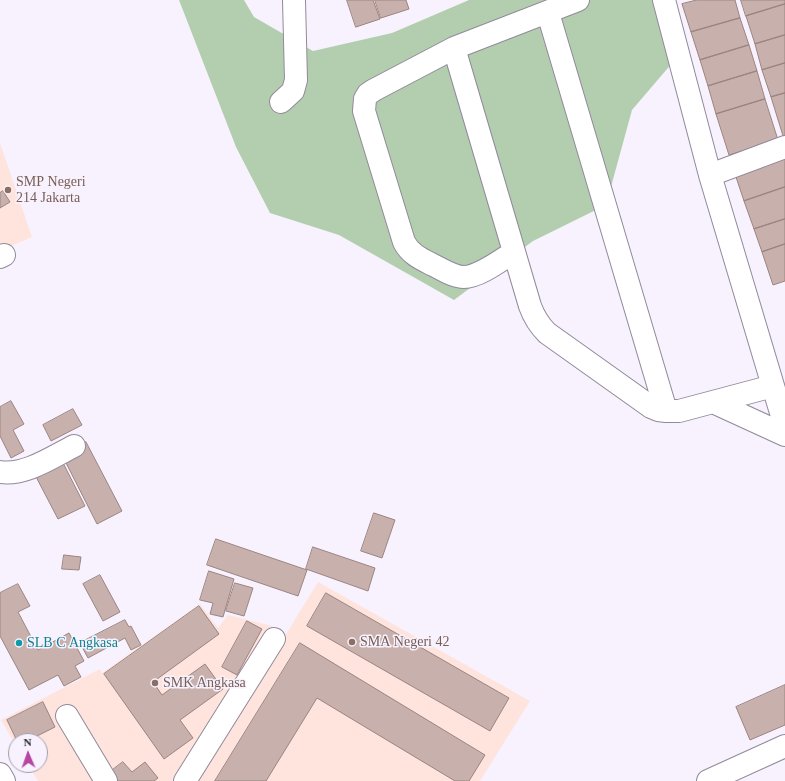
<!DOCTYPE html>
<style>
body{margin:0}
#map{position:relative;width:785px;height:781px;overflow:hidden;background:#f7f2fe;font-family:"Times New Roman",serif}
canvas{display:block}
.north{position:absolute;left:8px;top:733px;width:40px;height:40px;box-sizing:border-box;background:#f7f2fe;border:1px solid #a39fa9;border-radius:50%;rotate:358deg;font-size:11px;font-weight:700;line-height:16px;text-align:center;color:#252229}
.north::after{content:'';display:block;margin:auto;width:14px;height:18px;background:#b746a2;clip-path:polygon(50% 0,100% 100%,50% 72%,0 100%)}
</style>
<div id="map">
<canvas width="785" height="781"></canvas>
<div class="north">N</div>
</div>
<script>
const ctx = document.querySelector('canvas').getContext('2d');
ctx.lineJoin = 'round';
function fillPath(path, color) {
  ctx.fillStyle = color;
  ctx.fill(path, 'evenodd');
}
function trace(path, color, width, dash) {
  ctx.strokeStyle = color;
  ctx.lineWidth = width;
  ctx.lineCap = dash ? 'butt' : 'round';
  ctx.setLineDash(dash || []);
  ctx.stroke(path);
}
function drawText(font, color, halo, rows, align = 'center') {
  ctx.font = font + ' "Times New Roman",serif';
  ctx.lineWidth = 3;
  ctx.setLineDash([]);
  ctx.textBaseline = 'middle';
  ctx.strokeStyle = halo;
  ctx.fillStyle = color;
  for (const [text, x, y, turn = 0] of rows) {
    ctx.save();
    ctx.translate(x, y);
    ctx.rotate((+turn || 0) * Math.PI / 180);
    ctx.textAlign = isNaN(turn) ? turn : align;
    if (halo) ctx.strokeText(text, 0, 0);
    ctx.fillText(text, 0, 0);
    ctx.restore();
  }
}
fillPath(new Path2D(`
 M0 143 32 237 0 251Z
 M318 582 530 701 480 781H196Z
 M200 604 218 628 228 615 272 626 232 694 172 781H38L28 765H40V741H16V746L1 720 100 669 102 673Z`), '#fee4dd');
fillPath(new Path2D(`
 M179 0H244L254 17 313 51 392 33 469 0H674L673 62 632 110 606 205 533 241 454 300 339 235 270 213 236 147Z`), '#b3ceaf');
const building = new Path2D(`
 M347 0H373L380 19 356 27Z
 M375 0H406L409 9 381 18Z
 M697 0H735L740 18 691 32 682 4Z
 M741 0H785V4L746 16Z
 M785 4V35L755 44 746 16Z
 M740 18 749 45 700 60 691 32Z
 M785 35V63L762 70 755 44Z
 M749 45 757 71 708 86 700 60Z
 M785 63V93L771 97 762 70Z
 M757 71 765 99 716 114 708 86Z
 M785 93V138L784 139 771 97Z
 M765 99 778 140 729 155 716 114Z
 M785 154V187L744 201 734 171Z
 M785 187V219L754 229 744 201Z
 M3 191 10 202 0 208V193Z
 M785 219V244L762 252 754 229Z
 M785 244V281L773 285 762 252Z
 M11 401 24 424 13 430 24 451 11 458 0 436V407Z
 M73 409 82 425 51 441 43 425Z
 M86 442 122 511 97 524 62 455Z
 M60 457 85 506 58 519 33 471Z
 M374 513 395 520 382 558 361 551Z
 M216 539 307 570 298 596 207 565Z
 M313 547 375 568 368 591 306 569Z
 M64 555 81 557 79 570 62 569Z
 M209 571 234 579 223 617 210 614 213 603 200 600Z
 M100 575 120 612 103 621 83 584Z
 M235 583 253 588 244 616 226 611Z
 M18 584 30 606 18 612 38 650 69 633 84 661 75 666 81 677 64 686 58 675 29 690 0 636V593Z
 M326 593 509 698 490 731 307 626Z
 M199 606 219 634 153 682 162 695 205 664 223 689 180 720 193 738 164 759 104 674Z
 M125 620 129 627 131 626 141 645 131 650 125 638 88 658 80 643Z
 M247 621 262 629 237 675 222 667Z
 M300 643 485 755 469 781H455L317 698 266 781H215Z
 M785 685V725L750 740 736 707Z
 M43 702 55 727 27 741H17L7 720Z
 M123 762 132 772 145 762 158 778 154 781H111L106 775Z`);
fillPath(building, '#c8b1ad');
trace(building, '#9b8481', 1);
const minor = new Path2D(`
 M664 0 710 175 785 426
 M548 13 666 411
 M454 48 530 306C534 317 539 325 547 333L651 407 658 410 666 411H679L773 386
 M281 102 293 91 296 80 294 0
 M710 175 785 147
 M514 252C501 260 479 277 464 277 453 277 442 269 433 265 421 259 410 254 404 242L364 111 365 99 368 94 374 90 454 48 578 0
 M0 257 4 255
 M713 402 785 435
 M0 472C25 476 52 457 74 446
 M67 716 106 781
 M0 774 4 781
 M185 781 274 639
 M708 781 785 746`);
trace(minor, '#92899b', 24);
trace(minor, '#fff', 22);
for (const [x, y, r, color] of [
 [8,190,4,"#8d6e63"],
 [352,642,4,"#8d6e63"],
 [19,643,4,"#0f9aa8"],
 [155,683,4,"#8d6e63"]
]) {
  const dot = new Path2D();
  dot.arc(x, y, r, 0, 2 * Math.PI);
  ctx.fillStyle = color;
  ctx.fill(dot);
  trace(dot, '#f7f2fe', 1.5);
}
drawText('14px', '#785e54', '#f7f2fe', [
 ["SMP Negeri",16,182],
 ["214 Jakarta",16,198],
 ["SMA Negeri 42",360,642],
 ["SMK Angkasa",163,683]
], 'left');
drawText('14px', '#0d838f', '#f7f2fe', [
 ["SLB C Angkasa",27,643]
], 'left');
</script>
